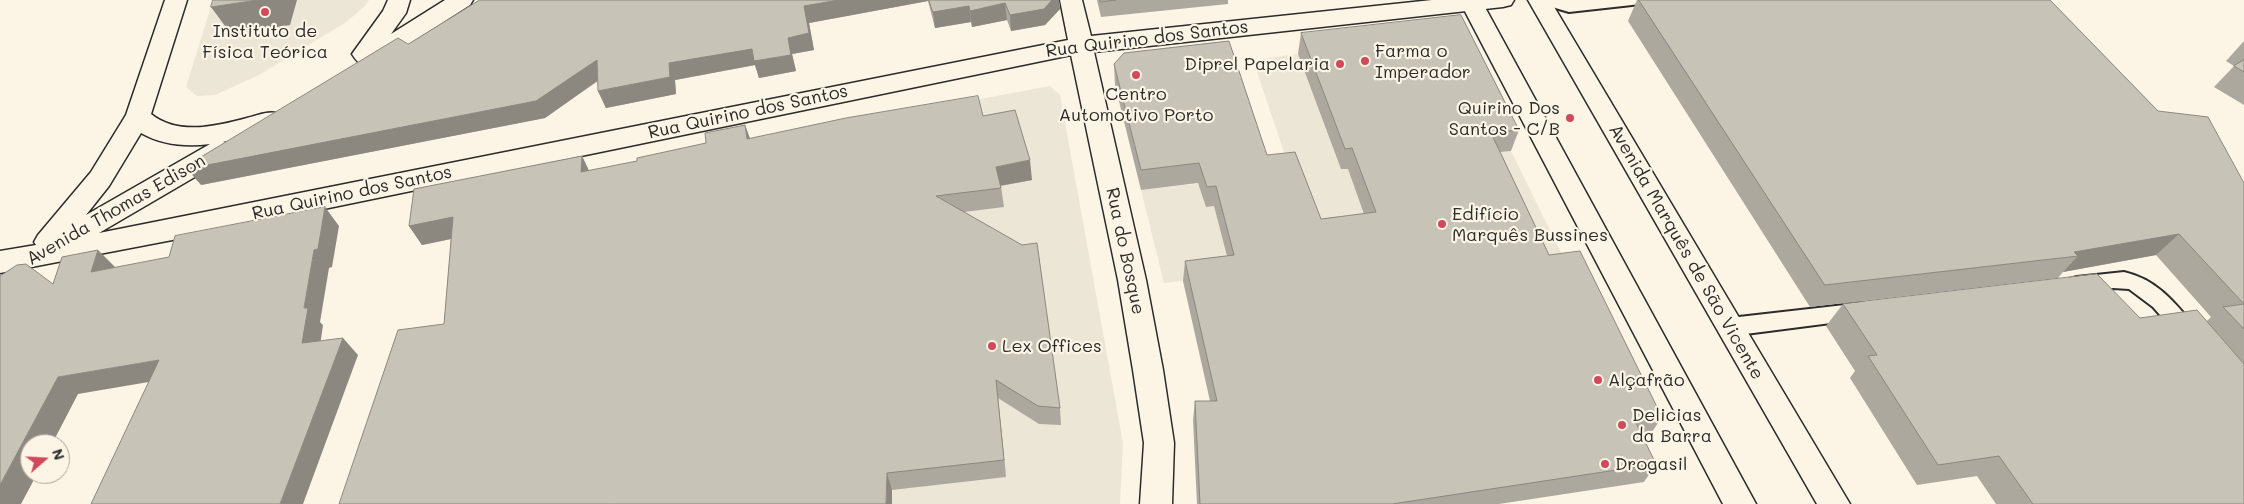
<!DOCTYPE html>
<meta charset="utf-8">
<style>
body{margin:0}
#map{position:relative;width:2244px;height:504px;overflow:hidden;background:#fcf5e5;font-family:Mali,sans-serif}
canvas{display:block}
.north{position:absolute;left:20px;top:434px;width:50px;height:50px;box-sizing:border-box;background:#fcf5e5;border:1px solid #a8a49b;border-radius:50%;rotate:71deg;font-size:14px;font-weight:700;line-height:20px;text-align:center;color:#2b2b2b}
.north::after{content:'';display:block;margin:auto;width:18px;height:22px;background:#d1495b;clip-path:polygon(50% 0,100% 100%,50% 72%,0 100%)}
</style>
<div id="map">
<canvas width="2244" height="504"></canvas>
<div class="north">N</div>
</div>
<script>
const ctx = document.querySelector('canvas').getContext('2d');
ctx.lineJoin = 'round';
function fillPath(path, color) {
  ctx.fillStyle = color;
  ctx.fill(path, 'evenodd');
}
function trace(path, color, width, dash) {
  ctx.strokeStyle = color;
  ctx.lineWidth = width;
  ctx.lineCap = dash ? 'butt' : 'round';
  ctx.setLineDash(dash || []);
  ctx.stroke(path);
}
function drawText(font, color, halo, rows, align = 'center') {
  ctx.font = font + ' Mali,sans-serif';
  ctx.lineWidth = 4.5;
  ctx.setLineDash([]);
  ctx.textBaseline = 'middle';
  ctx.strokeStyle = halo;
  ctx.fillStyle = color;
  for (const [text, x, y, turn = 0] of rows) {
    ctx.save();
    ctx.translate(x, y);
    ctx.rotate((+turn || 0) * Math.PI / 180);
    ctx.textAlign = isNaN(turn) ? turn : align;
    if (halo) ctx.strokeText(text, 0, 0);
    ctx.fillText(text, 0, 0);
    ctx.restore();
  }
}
fillPath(new Path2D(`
 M213 0H369L365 6 345 23 259 75 215 95 197 96 186 87Z
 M1298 54 1341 169 1511 151 1570 271 1351 261 1164 283 1141 190 1291 173 1253 60Z
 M1050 86 1060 95 1123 443 1120 504H892L896 286 884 221 975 100Z`), '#ece6d7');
const lane = new Path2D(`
 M1540 0H1640L1638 4 1632 5 1569 12 1542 4Z
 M2124 272C2158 280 2175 303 2196 328L2200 334 2196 340 2189 343 2182 340 2153 307 2129 289 2113 288 2077 293 2070 291 2067 285 2070 279 2077 277Z
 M1862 303 1869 305 1872 311 1869 317 1862 319 1730 336 1723 333 1720 327 1723 321 1730 318Z`);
const secondary = new Path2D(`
 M165 0H187L151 114C178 136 217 126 247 118 259 115 269 110 281 114L285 120 281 126 223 142 229 143 233 150 229 157 99 233 1068 40 1060 0H1082L1091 36 1432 0H1514L1511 5 1503 7 1094 52 1146 280 1163 370 1174 443 1172 504H1140L1144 443 1133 370 1118 280 1071 55 188 237 0 273V251L36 245 34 242 38 235 91 172 126 115ZM141 133C162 145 186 147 210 144L86 215 109 186Z
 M388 0H410L406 13 391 34 445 0H473L470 5 376 65C364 68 359 65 352 54L383 11Z`);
const primary = new Path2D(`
 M1459 0H1481L1756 504H1723Z
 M1528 0H1550L1850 504H1817Z`);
trace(lane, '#2b2b2b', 4);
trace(secondary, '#2b2b2b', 3);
trace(primary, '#2b2b2b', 3);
fillPath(lane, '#fcf5e5');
fillPath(secondary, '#fcf5e5');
fillPath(primary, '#fcf5e5');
fillPath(new Path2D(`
 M480 0H1059L1060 9 1045 25 1011 31 1007 20 972 27 971 22 935 28 928 1 809 23 814 50 792 54 796 71 759 78 755 65 675 80 676 94 606 108 598 91V81L545 118 201 185 408 44Z
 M1097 0H1228V4L1101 17Z
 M1637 0H2050L2158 111 2244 183V504H1996L1977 476 1917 485 1850 378 1855 371 1826 326 1843 304 2207 321 2211 317 2156 255 2063 272 2058 278 1810 307 1628 21Z
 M1301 33 1519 130 1511 151 1500 152 1549 255 1662 417 1650 435 1642 437 1656 464 1644 482 1499 504H1197L1193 420 1195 401H1210L1183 281 1185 261 1227 256 1214 206 1206 207 1198 183 1141 190 1115 85 1114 64 1267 155 1321 219 1364 214 1348 169H1341L1298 54Z
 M2244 41V105L2214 87 2234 66 2226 61Z
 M983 116 1032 180 1001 186 1004 207 964 212 1060 408 1061 425 1039 424 998 398 1006 477 892 490 444 324 451 239 422 245 409 226 582 156 589 171 637 161 706 143 745 125 750 139Z`), '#aca89d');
fillPath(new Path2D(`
 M258 0H297L290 25 231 34 211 7Z
 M839 0H927L928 1 809 23 814 50 792 54 796 71 759 78 755 65 675 80 676 94 606 108 598 91 669 63 788 38 804 6Z
 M1052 0H1059L1060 9 1045 25 1011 31 1010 15Z
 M1005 3 1007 20 972 27 970 11Z
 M969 6 971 22 935 28 933 12Z
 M597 60 604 76 545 118 201 185 187 169Z
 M745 125 752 144 747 139Z
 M582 156 591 175 581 172Z
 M1030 160 1032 180 998 186 996 167Z
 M325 207 339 226 332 267 329 268 320 322 323 325 318 360 302 343 304 308 314 250Z
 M453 217 465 236 422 245 409 226Z
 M2179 234 2156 255 2063 272 2078 256 2074 252Z
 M98 250 116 268 91 272Z
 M343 338 358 355 303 504H280Z
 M159 360 178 377 78 394 52 444H30V474H37L21 504H0V485L58 377Z
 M996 380 998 398 1006 477 1004 460Z
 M887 473 892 490V504H886Z`), '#8c8880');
const building = new Path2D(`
 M213 0H258L211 7Z
 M480 0H839L804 6 809 33 788 38 791 55 754 61 752 49 669 63 670 77 598 91 597 60 536 101 187 169 186 166 398 38 408 44Z
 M929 0H1052L1044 9 1010 15 1005 3 970 11 969 6 933 12Z
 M1100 0H1116L1101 2Z
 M1639 0H2050L2158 111 2208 117 2244 183V329L2223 307 2244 304 2179 234 2074 252 2078 256 1825 285Z
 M1461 15 1519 130 1491 133 1549 255 1580 251 1662 417 1635 421 1656 464 1392 504H1200L1195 401H1217L1185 261 1234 255 1216 186 1207 187 1199 163 1141 170 1114 64 1124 53 1229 41 1267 155 1295 152 1321 219 1376 212 1352 148 1345 149 1301 33Z
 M2244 60V72L2234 66Z
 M978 96 983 116 1015 110 1030 160 996 167 1001 188 936 196 1022 245 1037 243 1060 408 1038 406 996 380 1004 460 887 473 886 504H339L398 330 444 324 453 217 409 226 414 189 582 156 581 172 637 161V158L706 143 705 133 745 125 747 139 846 118Z
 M325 207 318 249 314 250 304 308H308L302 343 343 338 280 504H91L159 360 58 377 0 485V276L17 265 26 264 53 284 62 257 98 250 91 272 169 257 175 236Z
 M2097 274 2140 318 2197 310 2244 364V504H2033L1999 456 1938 465 1868 356 1877 355 1843 304Z`);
fillPath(building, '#c8c3b7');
trace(building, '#8c8880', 1);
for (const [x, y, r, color] of [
 [265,12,5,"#d1495b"],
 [1365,61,5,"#d1495b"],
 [1340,64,5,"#d1495b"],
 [1136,75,5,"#d1495b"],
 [1570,118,5,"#d1495b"],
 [1442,224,5,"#d1495b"],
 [992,346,5,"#d1495b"],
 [1598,380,5,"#d1495b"],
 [1622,425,5,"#d1495b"],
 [1605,464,5,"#d1495b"]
]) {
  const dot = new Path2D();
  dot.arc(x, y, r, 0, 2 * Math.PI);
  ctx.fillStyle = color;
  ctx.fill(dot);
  trace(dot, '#fcf5e5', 2);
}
drawText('18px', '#2b2b2b', '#fcf5e5', [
 ["Instituto de",265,31,"center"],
 ["Física Teórica",265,52,"center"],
 ["Farma o",1375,51],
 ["Imperador",1375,72],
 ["Diprel Papelaria",1330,64,"right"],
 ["Centro",1136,94,"center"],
 ["Automotivo Porto",1136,115,"center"],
 ["Quirino Dos",1560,108,"right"],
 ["Santos - C/B",1560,129,"right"],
 ["Edifício",1452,214],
 ["Marquês Bussines",1452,235],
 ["Lex Offices",1002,346],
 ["Alçafrão",1608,380],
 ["Delicias",1632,415],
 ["da Barra",1632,436],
 ["Drogasil",1615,464]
], 'left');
drawText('18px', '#2b2b2b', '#fcf5e5', [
 ["Rua Quirino dos Santos",1147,39,-7],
 ["Rua Quirino dos Santos",748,112,-12],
 ["Rua Quirino dos Santos",352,193,-12],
 ["Avenida Thomas Edison",116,210,-30],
 ["Rua do Bosque",1125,251,78],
 ["Avenida Marquês de São Vicente",1686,252,60]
]);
</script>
